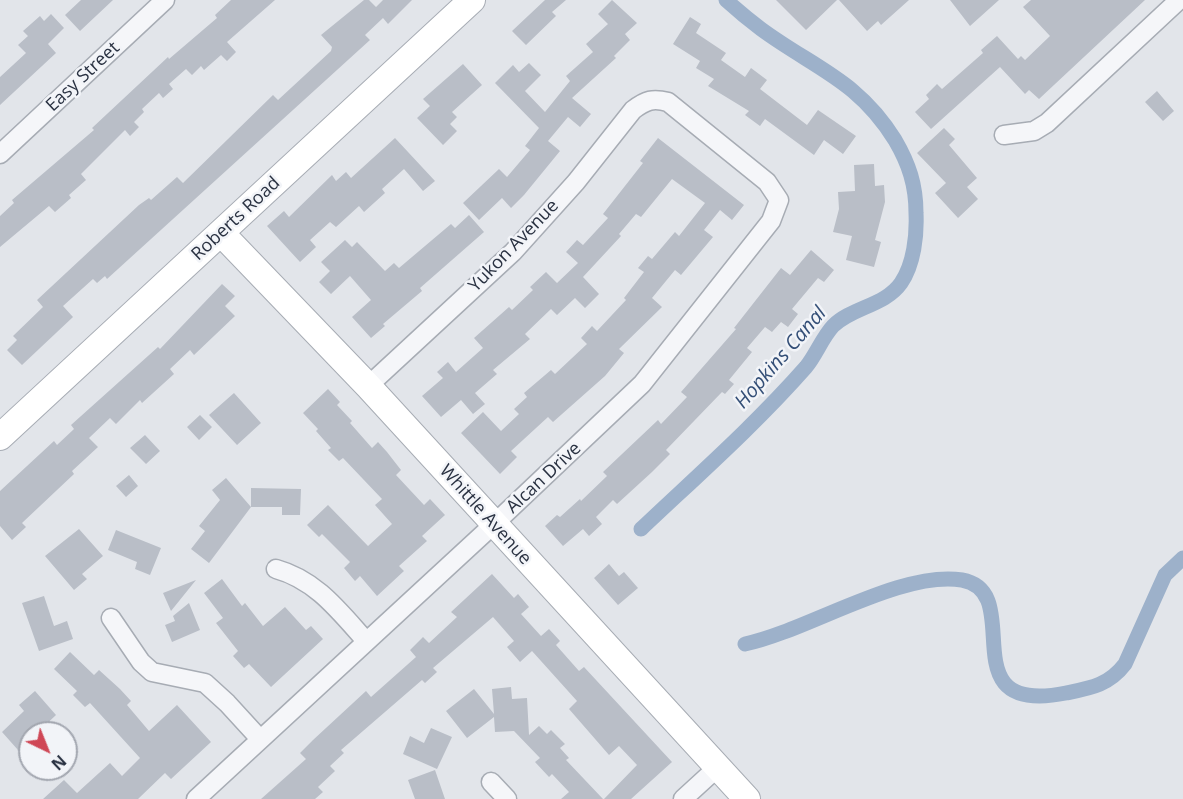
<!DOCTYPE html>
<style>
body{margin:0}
#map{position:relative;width:1183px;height:799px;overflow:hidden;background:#e2e5ea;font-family:"Open Sans",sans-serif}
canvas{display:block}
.north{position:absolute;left:18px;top:721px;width:60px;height:60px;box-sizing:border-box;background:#f2f4f8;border:2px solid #a2a6af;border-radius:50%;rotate:137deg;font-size:16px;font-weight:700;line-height:24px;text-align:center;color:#2a3242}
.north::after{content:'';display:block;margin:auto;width:21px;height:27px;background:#cf4756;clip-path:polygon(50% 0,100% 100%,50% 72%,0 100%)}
</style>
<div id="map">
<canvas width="1183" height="799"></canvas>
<div class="north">N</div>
</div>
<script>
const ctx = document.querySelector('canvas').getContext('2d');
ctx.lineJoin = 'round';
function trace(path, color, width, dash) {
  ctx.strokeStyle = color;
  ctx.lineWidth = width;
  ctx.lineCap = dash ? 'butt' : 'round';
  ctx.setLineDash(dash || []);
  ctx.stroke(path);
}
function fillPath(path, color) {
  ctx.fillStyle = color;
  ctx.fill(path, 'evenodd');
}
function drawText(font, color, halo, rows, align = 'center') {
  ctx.font = font + ' "Open Sans",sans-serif';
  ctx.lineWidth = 5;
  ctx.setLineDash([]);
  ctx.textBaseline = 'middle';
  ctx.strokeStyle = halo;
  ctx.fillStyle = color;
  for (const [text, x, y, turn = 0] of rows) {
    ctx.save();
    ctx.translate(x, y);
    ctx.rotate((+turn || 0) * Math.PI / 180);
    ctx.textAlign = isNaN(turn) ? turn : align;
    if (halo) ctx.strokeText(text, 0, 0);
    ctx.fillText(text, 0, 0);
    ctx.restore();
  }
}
trace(new Path2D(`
 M641 529C697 476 755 425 806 367 816 355 822 338 833 326 852 307 885 306 901 283 914 264 917 235 916 213 916 185 909 164 895 140 858 80 814 68 761 29 749 20 737 10 726 0
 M745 644C807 631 901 570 962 580 1029 592 946 717 1066 693 1091 688 1109 685 1125 664L1165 575 1183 558`), '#9db1ca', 15);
fillPath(new Path2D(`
 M81 0H113L80 31 65 15Z
 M231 0H275L227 42 236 52 227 61 221 55 204 70 201 66 192 75 186 69 169 84 173 89 163 98 159 93 142 109 144 112 134 122 139 127 130 136 125 130 81 174 86 180 69 195 71 198 55 212 49 206 0 247V216L14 203 12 200 94 130 92 128 168 57 169 59 217 18 215 15Z
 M364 0H369L376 7 383 0H412L388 24 383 18 365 35 370 40 107 279 105 276 97 283 93 279 63 306 73 317 22 365 7 350 17 340 13 336 43 307 37 300 139 205 149 198 151 200 177 177 183 183 273 95 278 100 331 51 332 47 321 35Z
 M545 0H566L552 12 556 16 526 45 512 31Z
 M612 0 637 23 625 34 630 40 614 56 616 58 572 98 591 114 580 127 568 117 548 141 560 151 524 195 511 208 502 198 479 220 463 203 499 169 507 177 530 150 525 146 539 128 495 83 513 65 519 72 529 63 541 75 525 91 545 112 570 81 566 76 593 52 586 44 608 24 598 14Z
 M776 0H837L806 30Z
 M839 0H909L881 25 878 21 867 31Z
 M950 0H999L970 26Z
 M1031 0H1145L1039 99 1029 90 1025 94 1000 67 931 129 915 112 929 99 926 95 937 84 942 89 983 53 981 50 997 36 1018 59 1021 56 1025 60 1050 36 1023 7Z
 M51 14 64 28 48 44 56 53 0 105V77L26 53 18 45 28 36 23 31 40 16 44 21Z
 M690 17 701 24 696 33 726 53 721 60 745 77 751 68 767 80 760 89 807 125 818 110 856 136 843 154 824 140 814 155 765 119 760 126 745 115 749 111 708 86 714 79 696 68 700 61 673 44Z
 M463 64 482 85 452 112 457 117 450 124 457 131 443 145 417 118 430 106 423 99Z
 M1157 91 1174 111 1163 121 1145 102Z
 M944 128 955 139 949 145 977 178 967 187 978 199 958 218 935 193 946 183 917 153Z
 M395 138 435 181 423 191 404 169 382 189 385 193 364 212 359 206 336 227 330 222 310 240 316 247 300 262 267 226 284 211 289 217 332 175 336 181 346 172 351 178Z
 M658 138 744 205 732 220 720 210 704 230 713 237 681 275 675 270 652 298 662 307 619 349 624 353 605 376 553 422 548 417 511 451 517 457 500 474 461 433 483 412 501 431 519 414 514 409 527 397 524 393 551 370 555 374 587 344 581 338 592 326 597 331 626 300 624 298 644 272 638 268 648 256 652 259 675 232 679 236 705 203 672 179 641 217 636 214 619 234 621 236 583 277 599 294 585 308 575 298 557 315 551 309 525 334 530 339 493 370 497 374 475 393 485 404 473 414 461 400 441 417 422 396 443 378 437 372 448 362 456 372 483 348 474 338 509 307 512 310 533 290 530 287 546 272 557 283 578 263 566 252 577 240 583 245 608 218 603 214 643 163 640 161Z
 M874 164 875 186 884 185 885 202 875 240 881 242 874 267 846 260 852 236 833 232 839 209 838 192 855 191 854 165Z
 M469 215 484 232 420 288 422 291 383 324 385 326 371 338 352 317 371 300 350 276 331 294 319 282 330 271 321 262 345 240 352 247 357 242 385 271 394 263 399 268 451 224 455 228Z
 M811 250 834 270 824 282 818 278 792 309 798 314 788 327 781 322 772 332 765 327 747 348 752 352 729 380 734 384 725 394 722 392 666 450 670 454 652 472 617 504 613 500 596 517 602 524 589 536 583 529 563 546 545 526 557 515 560 517 580 499 581 501 607 476 603 472 658 420 661 424 687 397 681 392 736 329 734 328 781 268 790 275Z
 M222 284 235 296 225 306 235 316 194 355 190 350 170 369 174 374 142 403 140 400 116 424 110 418 89 438 98 447 72 471 74 474 22 523 26 527 12 540 0 526V491L54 441 57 445 74 429 71 425 158 347 160 349Z
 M328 389 340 402 337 405 352 421 350 423 372 448 378 442 387 452 401 470 396 475 424 505 430 499 445 515 422 536 427 541 399 566 404 571 377 596 360 576 355 581 344 568 350 562 322 534 319 537 307 525 328 505 368 546 392 524 375 505 382 499 343 458 339 461 328 450 331 448 316 431 318 429 303 413Z
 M234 393 261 423 237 445 209 415Z
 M200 415 212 427 199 440 187 427Z
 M145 435 160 451 146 464 130 448Z
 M129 475 138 486 126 497 116 486Z
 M226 478 251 507V488L301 489 300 515H282V507H251L209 563 191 549 205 531 199 526 220 500 212 490Z
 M79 529 103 556 82 574 87 579 74 590 45 556Z
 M116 530 161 548 150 575 135 569 137 562 108 550Z
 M609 564 619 576 624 572 638 588 618 605 594 578Z
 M492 574 514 598 518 594 529 607 521 614 541 636 549 629 560 641 556 645 579 671 584 667 672 762 631 799H604L637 765 619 746 609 755 569 709 577 701 532 651 520 662 507 647 514 641 493 617 433 668 437 672 425 683 422 680 341 750 344 753 330 766 335 771 318 787 323 792 315 799H261L306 759 300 753 313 740 366 691 371 697 416 657 410 650 423 637 429 643 457 617 451 612Z
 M222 579 242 606 245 603 263 626 285 607 306 630 311 626 323 639 271 687 249 664 244 668 233 656 238 651 216 623 223 618 204 593Z
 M196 580 171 611 163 593Z
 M44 596 54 626 67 621 73 639 39 651 22 603Z
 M189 603 200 630 172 642 165 625 175 621 173 616Z
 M70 652 94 675 99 670 120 689 131 701 127 705 149 731 177 705 211 742 171 779 165 773 138 799H43L64 780 77 793 110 763 122 776 140 758 90 703 85 707 73 695 77 691 54 669Z
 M511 687 512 699 527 698 529 735 539 726 547 734 551 730 565 744 560 748 569 758 566 760 603 799H561L569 792 552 774 549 777 535 762 540 758 514 731 495 732 494 717 467 738 446 711 474 689 494 714 492 689Z
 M35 691 56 715 37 733H30V739L18 750 2 732 24 711 19 705Z
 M431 728 452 737 437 769 403 754 410 736 424 743Z
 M435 770 445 799H415L408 780Z`), '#b9bec7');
const street = new Path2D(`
 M1004 135 1034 131 1047 123 1179 0
 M0 154 165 0
 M276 569C316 580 339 611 366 641
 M111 618 141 662 152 672 205 683 227 703 260 739
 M491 782 507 799
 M196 799 493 525 642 384 771 221 779 200 767 182 668 102C653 98 646 100 633 110L576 182 513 252 368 386
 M683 799 718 767`);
const secondary = new Path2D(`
 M221 233 368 386 747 799
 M0 437 472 0`);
trace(street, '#a7acb4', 21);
trace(secondary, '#a7acb4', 28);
trace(street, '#f5f6f9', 18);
trace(secondary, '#fff', 26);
drawText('18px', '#2a3242', '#f2f4f8', [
 ["Easy Street",83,77,-43],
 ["Roberts Road",236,219,-43],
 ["Yukon Avenue",514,246,-46],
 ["Alcan Drive",544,478,-43],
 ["Whittle Avenue",485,515,48]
]);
drawText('italic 20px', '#344f77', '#f2f4f8', [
 ["Hopkins Canal",781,358,-49]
]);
</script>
